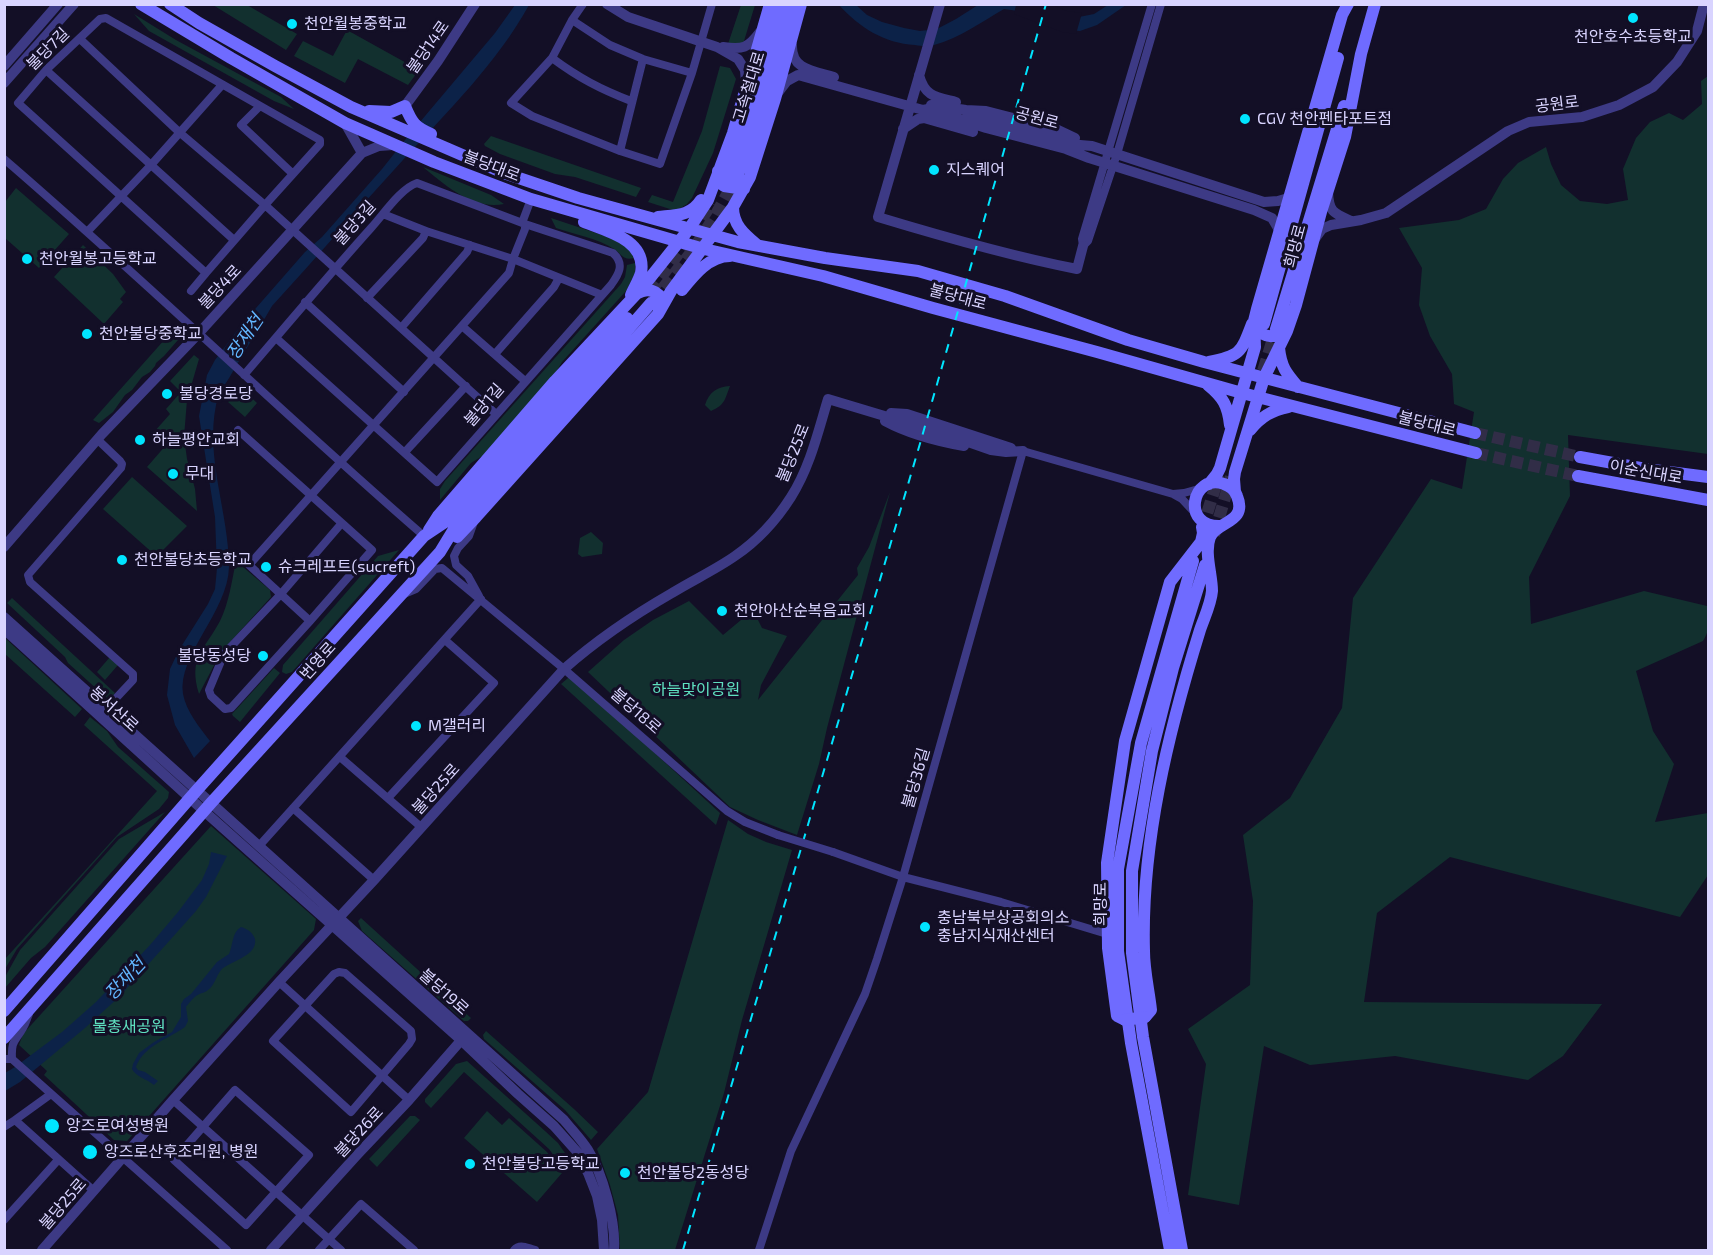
<!DOCTYPE html>
<meta charset="utf-8">
<style>
body{margin:0}
#map{position:relative;width:1713px;height:1255px;overflow:hidden;background:#130f26;font-family:"Exo 2",sans-serif}
canvas{display:block}
.frame{position:absolute;inset:0;border:6px solid #d9d4ff;pointer-events:none}
</style>
<div id="map">
<canvas width="1713" height="1255"></canvas>
<div class="frame"></div>
</div>
<script>
const ctx = document.querySelector('canvas').getContext('2d');
ctx.lineJoin = 'round';
function fillPath(path, color) {
  ctx.fillStyle = color;
  ctx.fill(path, 'evenodd');
}
function trace(path, color, width, dash) {
  ctx.strokeStyle = color;
  ctx.lineWidth = width;
  ctx.lineCap = dash ? 'butt' : 'round';
  ctx.setLineDash(dash || []);
  ctx.stroke(path);
}
function drawText(font, color, halo, rows, align = 'center') {
  ctx.font = font + ' "Exo 2","Noto Sans KR",sans-serif';
  ctx.lineWidth = 6;
  ctx.setLineDash([]);
  ctx.textBaseline = 'middle';
  ctx.strokeStyle = halo;
  ctx.fillStyle = color;
  for (const [text, x, y, turn = 0] of rows) {
    ctx.save();
    ctx.translate(x, y);
    ctx.rotate((+turn || 0) * Math.PI / 180);
    ctx.textAlign = isNaN(turn) ? turn : align;
    if (halo) ctx.strokeText(text, 0, 0);
    ctx.fillText(text, 0, 0);
    ctx.restore();
  }
}
fillPath(new Path2D(`
 M213 5H247L297 34 286 50Z
 M741 5H755L744 41 741 44H728Z
 M134 14 176 40 281 97 294 109 274 101 149 31Z
 M347 30 419 70 408 85 358 59 345 83 294 56 303 41 333 56Z
 M720 66 730 68 736 79 713 153 692 198 687 204 676 211 648 202 652 195 673 202 702 131Z
 M1708 76V454L1568 435 1570 496 1529 577 1531 624 1644 591 1707 606C1710 618 1710 631 1703 641L1636 671 1653 731 1674 764 1655 822 1708 813V875L1680 917 1450 857 1377 913 1364 1002 1602 1004 1563 1056 1528 1080 1395 1056 1310 1065 1264 1046 1239 1205 1188 1195 1206 1064 1188 1029 1250 985 1253 901 1243 835 1290 798 1342 708 1353 598 1431 479 1462 489 1474 412 1454 404 1452 374 1430 336 1419 305 1422 268 1399 228 1459 220 1486 209 1503 179 1518 163 1546 147 1551 164 1561 185 1580 201 1607 204 1628 200 1623 169 1636 138 1650 122 1669 113 1683 120 1702 104 1701 81Z
 M491 136 641 188 636 197 575 177 555 174 500 154 485 146 484 144Z
 M423 167 491 195 504 204C473 210 446 186 423 167Z
 M16 188 69 234 39 268 5 238V202Z
 M551 218 620 241 630 250 634 258C623 261 622 254 614 249 599 239 574 234 556 228Z
 M83 245 113 274 126 292 120 299 123 302 104 324 54 277Z
 M635 263V273L626 291 562 362 552 379 487 453 471 463 440 500V489L445 481 621 284 625 277 627 265Z
 M174 329 179 337 178 340 164 356 156 363 155 366 150 372 142 377 132 390 125 395 113 412 99 423 93 420Z
 M194 355 199 359 187 400 184 437 187 459 195 489 197 511 147 467 167 444 154 432 170 414 166 409 181 392 170 381Z
 M730 386C725 399 725 405 711 411L705 405C709 392 717 387 730 386Z
 M241 388 257 403 245 417 228 402Z
 M132 477 187 526 158 555H155L103 509Z
 M890 492 827 728 819 764 797 835 758 820 730 807 588 672 624 640 653 620 689 601 723 635 753 610 762 628 787 636 761 685 758 700 858 575 857 568 869 547Z
 M591 532 603 543 602 554 582 557 578 554 580 538Z
 M399 550 292 672 286 674 282 672 283 665 378 556Z
 M236 561 270 590 271 597 221 652 199 694C188 657 204 651 220 621 229 603 232 580 236 561Z
 M12 598 115 693 109 700 68 663 65 657 7 603Z
 M5 638 82 709 75 717 5 654Z
 M110 657 118 665 105 680 97 672Z
 M274 668 280 673 240 722 233 716 232 714Z
 M568 678H573L720 813 716 825 561 684Z
 M90 717 107 731 118 747 169 792 168 798 159 809 117 837 17 949 5 969V959L157 791 84 725Z
 M165 812 45 947 31 958 5 988V977L20 950 119 839Z
 M728 820 748 834 766 842 792 850 742 1020 724 1093 675 1250H620L618 1215 610 1185 597 1149 648 1092Z
 M211 826 316 919 314 930 127 1141 114 1140 44 1075 47 1071 19 1045 23 1034Z
 M361 918 471 1018 468 1021H464L362 931 358 921Z
 M486 1031 574 1109 598 1132 591 1140 565 1110 484 1039 483 1035Z
 M467 1061 545 1131 558 1143 572 1163 564 1170 549 1149 464 1072 431 1108 425 1102V1099L456 1064Z
 M487 1111 502 1125 509 1118 547 1152 562 1173 537 1202 464 1138Z
 M410 1116H415L420 1120 377 1167 369 1159Z`), '#12302f');
fillPath(new Path2D(`
 M515 5H529C497 63 448 111 403 160 359 208 316 258 272 306 259 329 245 350 232 373 226 384 219 391 216 405 205 459 229 513 229 567 228 612 177 655 183 694 186 711 200 728 210 741L194 758 175 725 167 695 170 669 179 650 208 604 215 589 217 568 215 517 199 416 207 375 215 360 242 324 305 252 322 237 382 169 409 135 495 33Z
 M839 5H856L867 15 882 22 904 28 920 31 937 29 956 19 978 5H1043L1079 17 1094 14 1108 5H1126L1097 25 1080 31 1062 29 1018 11 1004 9C981 22 960 38 934 45 928 47 921 46 915 45 884 43 860 28 839 5Z
 M211 852 227 856 206 897 196 911 119 997 85 1028 20 1082 5 1091V1073L15 1067 62 1032 96 1002 150 945 178 912 202 880 209 864Z
 M241 927C248 929 253 933 255 939 258 956 230 961 221 970 216 976 215 985 208 990 205 993 200 993 196 996 192 999 189 1003 186 1007L188 1021 185 1027C170 1038 143 1046 136 1067L138 1070 145 1072 158 1081 154 1085C147 1079 136 1077 132 1069L133 1064 139 1053 154 1042 172 1032 181 1017V1004L184 999 191 994 217 962 229 954C233 945 232 932 241 927Z`), '#0c2248');
fillPath(new Path2D(`
 M1016 5 1051 4 1067 11 1082 13 1076 34 1062 32 1014 14Z`), '#130f26');
trace(new Path2D(`
 M650 292 684 246 712 203
 M652 302 693 250 715 216 735 180
 M1263 371 1276 329
 M1475 433 1580 457
 M1476 453 1578 476
 M1202 530 1219 475
 M1214 535 1231 477`), '#312d47', 12, [12, 6]);
trace(new Path2D(`
 M583 4 572 20 552 58 511 103 532 116 620 151 660 164 692 73 712 4
 M106 18 320 140V144L265 205 206 273 18 103 46 70 100 19Z
 M572 20 610 45 643 59
 M80 39 179 132 265 205 496 414
 M552 58C579 78 600 89 631 101
 M46 70 234 240
 M259 107 241 125 293 174
 M620 151 643 59 692 73
 M4 159C147 282 282 413 424 536
 M383 214 426 231 513 259 602 295
 M522 223 531 199
 M87 232 151 165 222 85
 M1083 246 1088 241 1117 154 1161 4
 M1083 246 1082 239 1152 4
 M191 291 206 273
 M367 298 423 238 426 231
 M305 302 404 392
 M462 326 525 381
 M401 328 467 252 470 245
 M495 354 554 287 559 278
 M244 375C286 326 328 276 371 228 383 215 401 188 417 183L525 224 613 253C625 264 619 274 611 285L437 482 276 338
 M238 430 372 550 310 621 231 708 225 709 211 696 209 690 224 654 280 595 341 524
 M98 440 120 461 122 464 121 468 28 575 30 582 133 674V680L104 711
 M405 452 466 386
 M1195 513 1182 499 1173 494 1184 493 1202 488
 M474 522 469 536 458 548 454 556 456 565 468 576 479 596
 M404 594 416 589 435 569 442 568 564 669 727 811 745 822 778 835
 M310 621 249 565 509 273 513 259 525 229V224
 M340 757 421 827
 M388 798 494 683 445 640
 M293 808 374 880
 M259 846 481 599
 M833 852 903 877 1001 902 1107 934
 M339 972 345 973 411 1031 412 1039 409 1044 351 1112 273 1041 334 974Z
 M279 982 409 1100
 M4 1059H12L227 1250
 M12 1059C11 1040 15 1042 23 1028 26 1023 27 1018 29 1014
 M235 1090 309 1155 246 1225 174 1160Z
 M173 1100 341 1250
 M15 1120 51 1094
 M4 1127 15 1120 94 1191
 M4 1220 58 1160
 M319 1250 361 1204 414 1250
 M514 1250C520 1243 527 1248 535 1250
 M759 1250 791 1151 865 994 877 959 903 877 1023 451 1173 494`), '#3d3a85', 8);
trace(new Path2D(`
 M607 4 628 17 717 47 738 59 745 70 746 82
 M940 4 878 217C944 237 1010 256 1077 269L1083 246
 M792 45C791 70 814 71 834 77
 M723 47C743 50 748 48 760 32
 M4 66 58 4
 M919 75C925 97 936 97 956 102
 M4 83 74 4
 M777 94 787 81 798 75 923 110 928 109 986 128 1066 149 1089 158 1254 210 1272 218 1279 230
 M931 105 966 110 986 111 1056 129 1075 138
 M405 106 438 61 475 4
 M967 115 1080 145 1092 146 1264 202 1278 201 1288 198
 M345 123 362 153
 M903 129 918 119 924 118 973 132
 M1328 192C1329 212 1333 213 1351 221
 M1314 240 1322 229 1331 225 1361 220 1386 213 1508 131 1529 122 1582 117 1619 105 1653 87 1677 62 1697 31 1704 4
 M891 413 907 414 1011 448
 M885 421C909 434 936 441 964 446
 M4 547 102 434 199 333 362 153 379 146 393 145
 M4 617 564 1120C572 1130 581 1139 588 1150 603 1174 616 1222 614 1250
 M4 629 204 811 461 1040 518 1094 554 1126 579 1154 588 1173 597 1196 602 1220 604 1250
 M42 1250 173 1100 279 982 374 880 564 669C599 638 632 616 672 593 693 580 715 570 735 556 757 541 777 519 791 497 810 467 818 432 828 399L951 436 991 450 1006 452 1023 451
 M271 1250 358 1154 409 1100 464 1037`), '#3d3a85', 10);
trace(new Path2D(`
 M141 4 231 58 345 123 434 162 531 199 704 249 823 276 933 308 1097 352 1242 393 1476 453
 M170 4 199 23 275 66 351 107 504 173 578 198 738 242 825 258 918 271 1005 296 1128 340 1204 362 1475 433
 M369 111 391 112 405 106C412 123 415 127 431 134
 M718 171V181L724 186 744 189
 M728 176 740 146 781 4
 M736 179 748 150 792 4
 M733 207C733 225 744 234 757 245
 M658 217C676 215 691 216 701 200
 M584 222C607 231 647 240 641 273 639 280 634 288 631 295
 M682 290C694 275 709 256 730 256
 M636 294C647 288 655 289 662 299L659 310
 M1264 324 1338 58
 M1255 327C1265 339 1274 338 1287 331
 M1276 329 1344 106
 M1279 348C1281 367 1286 373 1298 387
 M1209 362C1240 356 1241 353 1252 324
 M1208 385C1223 397 1228 406 1230 425
 M1250 430C1261 417 1272 410 1288 407
 M1580 457 1646 469 1708 477
 M1578 476 1708 500
 M1209 484 1217 474 1220 468 1255 347 1254 321 1257 309 1342 15 1348 4
 M1235 492 1234 479 1235 472 1264 378 1287 331 1296 305 1321 212 1345 137 1361 54 1375 4
 M429 530 438 516 555 381 642 288 689 229 708 200 733 133 770 4
 M457 537 476 517 658 314 671 291 733 207 750 177 775 99 801 4
 M4 1011 197 790 424 536 445 522 627 318
 M1145 1017 1151 1010C1149 991 1144 971 1144 951 1141 843 1168 733 1200 630 1204 618 1211 604 1212 591 1212 574 1204 553 1210 537 1217 521 1248 523 1237 496 1235 490 1230 486 1224 484 1192 472 1180 528 1221 526
 M1125 1020 1117 1016 1108 948 1107 863 1125 741 1170 582 1201 542 1203 533 1202 527
 M4 1038 211 803 440 552 454 529 651 303
 M1170 1250 1131 1043 1118 951V869L1141 743 1193 561
 M1182 1250 1143 1037 1132 953V871L1152 751 1173 668 1205 565`), '#6f6bff', 12);
trace(new Path2D(`
 M683 1250 919 447 1046 4`), '#00e5ff', 2, [9, 8]);
trace(new Path2D(`
 M778 835 833 852`), '#3d3a85', 8);
trace(new Path2D(`
 M1125 1020 1145 1017`), '#6f6bff', 12);
for (const [x, y, r, color] of [
 [1633,18,6,"#00e5ff"],
 [292,24,6,"#00e5ff"],
 [1245,119,6,"#00e5ff"],
 [934,170,6,"#00e5ff"],
 [27,259,6,"#00e5ff"],
 [87,334,6,"#00e5ff"],
 [167,394,6,"#00e5ff"],
 [140,440,6,"#00e5ff"],
 [173,474,6,"#00e5ff"],
 [122,560,6,"#00e5ff"],
 [266,567,6,"#00e5ff"],
 [722,611,6,"#00e5ff"],
 [263,656,6,"#00e5ff"],
 [416,726,6,"#00e5ff"],
 [925,927,6,"#00e5ff"],
 [52,1126,8,"#00e5ff"],
 [90,1152,8,"#00e5ff"],
 [470,1164,6,"#00e5ff"],
 [625,1173,6,"#00e5ff"]
]) {
  const dot = new Path2D();
  dot.arc(x, y, r, 0, 2 * Math.PI);
  ctx.fillStyle = color;
  ctx.fill(dot);
  trace(dot, '#130f26', 2);
}
drawText('16px', '#d9d4ff', '#130f26', [
 ["천안월봉중학교",304,24],
 ["천안호수초등학교",1633,37,"center"],
 ["CGV 천안펜타포트점",1257,119],
 ["지스퀘어",946,170],
 ["천안월봉고등학교",39,259],
 ["천안불당중학교",99,334],
 ["불당경로당",179,394],
 ["하늘평안교회",152,440],
 ["무대",185,474],
 ["천안불당초등학교",134,560],
 ["슈크레프트(sucreft)",278,567],
 ["천안아산순복음교회",734,611],
 ["불당동성당",251,656,"right"],
 ["M갤러리",428,726],
 ["충남북부상공회의소",937,918],
 ["충남지식재산센터",937,936],
 ["앙즈로여성병원",66,1126],
 ["앙즈로산후조리원, 병원",104,1152],
 ["천안불당고등학교",482,1164],
 ["천안불당2동성당",637,1173]
], 'left');
drawText('16px', '#d9d4ff', '#130f26', [
 ["불당14로",428,47,-55],
 ["불당7길",48,49,-45],
 ["고속철대로",749,87,-73],
 ["공원로",1557,104,-7],
 ["공원로",1037,118,15],
 ["불당대로",492,166,21],
 ["불당3길",355,223,-48],
 ["희망로",1295,246,-75],
 ["불당4로",220,287,-47],
 ["불당대로",958,297,15],
 ["불당1길",484,405,-49],
 ["불당대로",1427,424,14],
 ["불당25로",793,453,-68],
 ["이순신대로",1646,472,10],
 ["번영로",318,661,-48],
 ["봉서산로",114,709,42],
 ["불당18로",636,711,41],
 ["불당36길",916,778,-74],
 ["불당25로",436,789,-48],
 ["희망로",1101,904,-90],
 ["불당19로",444,992,42],
 ["불당26로",359,1132,-47],
 ["불당25로",63,1204,-49]
]);
drawText('16px', '#5fe0c0', '#130f26', [
 ["하늘맞이공원",696,690],
 ["물총새공원",129,1027]
]);
drawText('italic 18px', '#62b6ff', '#130f26', [
 ["장재천",245,337,-56],
 ["장재천",125,979,-47]
]);
</script>
